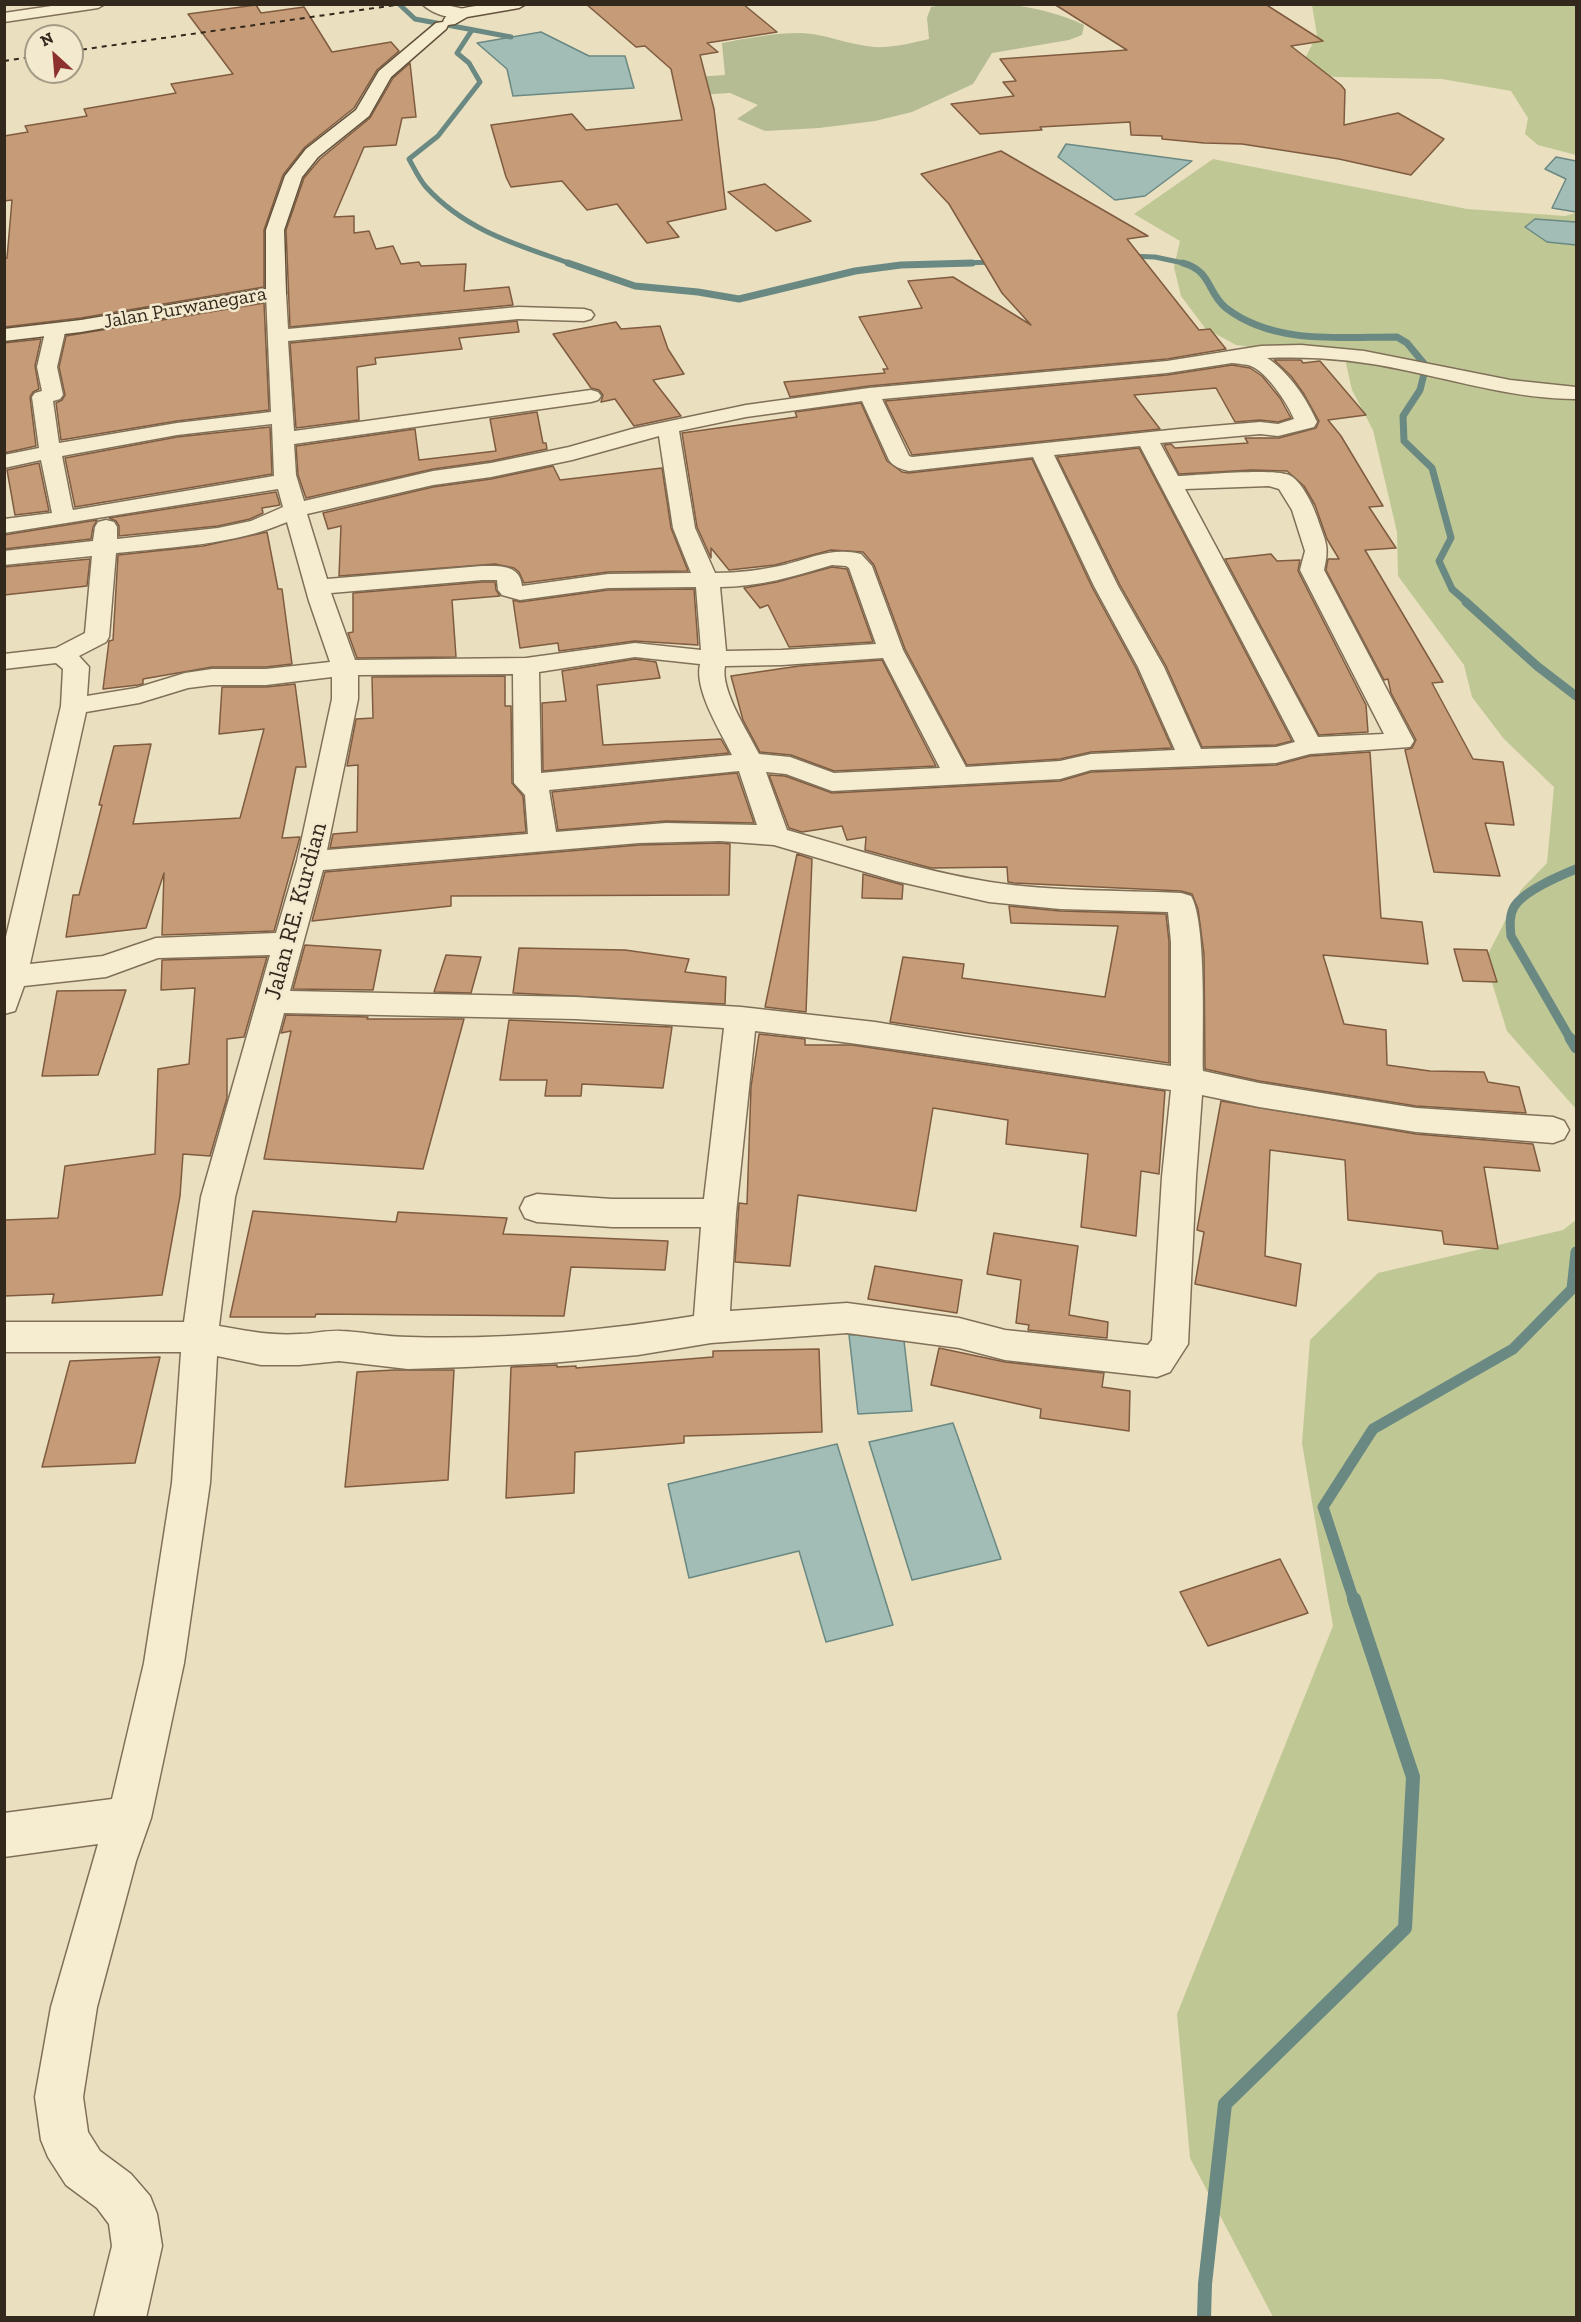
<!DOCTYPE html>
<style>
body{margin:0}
#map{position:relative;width:1581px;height:2322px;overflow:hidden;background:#eadfbf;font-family:"Zilla Slab",serif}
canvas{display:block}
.frame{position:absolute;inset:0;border:6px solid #32281c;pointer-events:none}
.north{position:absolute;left:24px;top:24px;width:60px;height:60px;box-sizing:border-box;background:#f2e9ce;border:2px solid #a59c87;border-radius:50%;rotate:334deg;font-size:16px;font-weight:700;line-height:24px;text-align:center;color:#32281c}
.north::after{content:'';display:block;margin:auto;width:21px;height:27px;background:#8c312d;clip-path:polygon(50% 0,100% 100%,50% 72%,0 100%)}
</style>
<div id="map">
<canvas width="1581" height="2322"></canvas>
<div class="frame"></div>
<div class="north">N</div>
</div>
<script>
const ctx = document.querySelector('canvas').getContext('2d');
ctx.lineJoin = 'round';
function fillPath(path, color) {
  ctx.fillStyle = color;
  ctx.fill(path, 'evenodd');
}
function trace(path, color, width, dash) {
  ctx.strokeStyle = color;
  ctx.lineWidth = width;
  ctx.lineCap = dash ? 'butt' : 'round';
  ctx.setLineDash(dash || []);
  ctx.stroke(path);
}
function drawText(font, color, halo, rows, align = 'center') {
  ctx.font = font + ' "Zilla Slab",serif';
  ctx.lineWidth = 5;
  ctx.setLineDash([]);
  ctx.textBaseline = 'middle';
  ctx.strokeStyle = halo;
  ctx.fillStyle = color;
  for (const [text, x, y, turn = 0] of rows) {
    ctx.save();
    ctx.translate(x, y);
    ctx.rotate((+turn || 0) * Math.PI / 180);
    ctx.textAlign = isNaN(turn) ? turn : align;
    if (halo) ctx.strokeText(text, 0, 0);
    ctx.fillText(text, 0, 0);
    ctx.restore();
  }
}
fillPath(new Path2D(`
 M1312 5H1576V155L1538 145 1525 134 1528 118 1511 91 1442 79 1336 77 1298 72 1317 35Z
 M1213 159 1467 209 1565 216 1576 213V1109L1507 1031 1485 960 1521 890 1547 863 1554 787 1504 739 1472 697 1464 665 1398 576 1397 532 1373 430 1352 390 1345 359 1236 345 1205 328 1181 296 1174 267 1180 241 1134 214Z
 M1576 1220V2317H1273L1190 2158 1177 2014 1333 1626 1302 1443 1310 1340 1378 1273 1563 1230Z`), '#bfc794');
fillPath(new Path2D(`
 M1007 4C1035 8 1059 13 1084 25L1082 35 1069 40 992 53 973 84 912 112 875 121 819 128 765 131 737 119 758 105 730 93 681 96 678 78 725 75 722 43C748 38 774 33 801 33 826 34 849 45 874 47 893 48 911 43 929 39L927 18 931 7 942 5Z`), '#b5bc93');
const water = new Path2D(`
 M541 32 589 56H625L634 88 513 96 507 69 477 43Z
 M1066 144 1192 161 1145 196 1115 200 1058 157Z
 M1556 157 1576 161V212L1552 208 1566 179 1545 169Z
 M1535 219 1576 222V245L1547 242 1525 227Z
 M903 1332 912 1411 858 1414 849 1335Z
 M953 1423 1001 1559 912 1580 869 1442Z
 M837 1444 893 1625 826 1642 799 1551 689 1578 668 1484Z`);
fillPath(water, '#a2bcb6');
trace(water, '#6a8983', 1.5);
trace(new Path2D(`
 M399 4 415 19 511 37
 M472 30 457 53 469 63 480 82 438 136 409 159C414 168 419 179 426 187 466 231 518 245 572 264
 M1127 256 1155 257 1188 264
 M924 264 997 262`), '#6a8983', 5);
trace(new Path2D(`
 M568 263 635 286 698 292 739 299 855 271 901 265 972 263
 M1183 263C1212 271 1207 293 1226 308 1274 345 1341 337 1397 337L1407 343 1426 366 1420 390 1403 416 1404 441 1432 468 1451 538 1439 561 1452 589 1468 603`), '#6a8983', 7);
trace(new Path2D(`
 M1466 602 1537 666 1576 696
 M1571 1040 1511 936C1510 926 1509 916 1514 907 1523 891 1559 876 1576 869`), '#6a8983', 9);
trace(new Path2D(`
 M1570 1038 1576 1048
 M1354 1601 1323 1507 1373 1429 1513 1349 1572 1289 1576 1252`), '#6a8983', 11);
trace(new Path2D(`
 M1204 2318 1205 2284 1225 2104 1405 1928 1413 1777 1354 1599`), '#6a8983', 14);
const building = new Path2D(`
 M586 4H743L777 32 707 43 718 52 700 55 714 109 726 209 667 222 679 237 647 243 617 204 587 210 562 181 511 187 506 177 491 125 572 114 586 130 682 120 671 69 645 46 636 47Z
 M1054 4H1265L1323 41 1291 46 1341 85 1345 90 1344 125 1398 113 1444 139 1411 175 1339 159 1242 144 1204 143 1162 139V136L1131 135 1130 122 1040 127 1042 130 980 134 951 104 1014 96 1003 82 1016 81 1000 59 1127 50Z
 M256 5 261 13 304 7 332 52 391 42 399 51 377 70 354 108 305 147 283 175 264 230V287L81 318 4 327V259L7 258 12 200 4 201V136L28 132 25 126 87 116 84 109 176 93 171 84 233 74 188 14Z
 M410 63 416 117 402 118 396 145 364 147 334 217 354 216V233L369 231 376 249 393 246 401 264 419 262 421 266 466 264 464 291 509 287 513 305 290 327 286 230 304 178 320 159 370 118 393 78Z
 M1001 151 1148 236 1127 239 1199 330 1210 329 1226 349 1167 359 869 386 790 397 784 382 885 373 883 369H888L859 317 922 308 908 281 953 277 1031 325 1002 293 949 204 921 174Z
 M765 184 811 221 776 231 728 192Z
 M264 303 269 410 177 421 61 440 56 403 62 400 65 395 59 367 66 336Z
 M517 321 519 332 459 338 462 349 375 358 376 364 357 367 359 420 296 428 290 343Z
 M616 322 621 329 660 326 668 349 684 374 653 380 681 416 634 426 615 399 601 402 603 395 599 390 591 388 553 334Z
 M41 339 35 366 39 389 33 392 30 397 36 446 4 453V343Z
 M1274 360H1301L1303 363 1320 361 1366 415 1328 420 1341 436 1383 506 1369 507 1396 548 1365 550 1443 682 1432 683 1473 759 1503 762 1514 825 1485 823 1500 876 1434 872 1405 750 1412 748 1416 740 1391 693 1388 679 1384 680 1326 570 1328 559H1339L1327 539 1315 505 1304 486 1287 471 1252 470 1179 474 1164 445 1171 444 1175 448 1248 443 1245 438H1279L1316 428 1319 421 1304 394 1291 376Z
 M1232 365 1250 368 1262 376 1280 398 1291 418 1278 422 1260 420 1235 422 1216 388 1134 395 1160 429 912 455 885 401 1167 375Z
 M861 403 887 461 902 472 909 473 1032 459 1092 587 1136 668 1172 748 1091 752 1060 759 967 765 905 649 874 565 863 552 831 550 775 565 729 570 711 548V558L697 527 682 433 797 417 795 412Z
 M537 412 543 443H546L547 449 491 461 433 469 306 498 298 475 296 446 415 429 419 460 496 451 490 419Z
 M270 427 272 474 75 507 65 458 177 437Z
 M1139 448 1292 741 1276 745 1202 747 1166 666 1120 585 1057 457Z
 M39 463 49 511 15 515 7 470Z
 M553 466 560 480 662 468 671 528 688 571 608 572 524 583 519 572 514 568 495 564 339 576 341 526 328 529 323 513 433 487 491 479Z
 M276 492 280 505 262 508 263 513 250 519 218 526 119 536V526L116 521 109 518Z
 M97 520 93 527 91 539 4 549V535Z
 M267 532 278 589H282L292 664 266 667H212L143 679V684L138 685 103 689 109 641 113 640 118 555 203 546Z
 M1271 554 1277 561 1300 560 1298 571 1366 705 1368 732 1319 735 1225 559Z
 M90 559 87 586 4 595V567Z
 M832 567 847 569 873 642 789 647 768 605 760 608 744 588 777 582Z
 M482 582H495L496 590 500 596 452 600 456 657 357 658 348 633 353 632V593Z
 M694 589 698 645 635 641 559 651 558 643 520 648 513 600 520 602 608 590Z
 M635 659 656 662 660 678 597 685 603 745 721 739 729 753 543 771 542 703 566 701 562 671Z
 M882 660 936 766 834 771 791 755 760 752 743 720 731 676 799 666Z
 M505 676V706H511L512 783 523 796 526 832 330 848 333 834 357 832 358 765 347 766 356 719 373 718 372 677Z
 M295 684 306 767H296L282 838 300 837 274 931 162 935 164 873 146 928 66 937 73 895H79L102 805H99L114 746 151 744 133 824 240 818 264 729 219 734 222 687H266Z
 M1370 752 1381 918 1422 922 1428 964 1323 955 1344 1024 1386 1030 1387 1065 1430 1071 1484 1072 1488 1082 1519 1087 1526 1113 1416 1106 1259 1081 1205 1069 1204 954 1198 909 1192 894 1181 891 1014 883 1008 882 1007 867 931 868 865 850 866 837 847 840 842 826 802 832 789 828 769 775 785 776 832 793 1060 781 1091 772 1276 765 1310 756Z
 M737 773 754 823 666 821 558 830 552 792Z
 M720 843 730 844 729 895 451 896V906L312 921 325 872 639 845Z
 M797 854 812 859 806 1012 765 1007Z
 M863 874 903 885 902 899 862 898Z
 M1009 906 1060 911 1166 914 1169 942V1063L890 1022 903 957 964 964 962 978 1105 997 1118 926 1011 923Z
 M305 945 381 950 373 990 293 989Z
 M519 948 625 950 689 959 685 972 726 977 725 1004 513 993Z
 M1454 949 1487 950 1497 982 1463 981Z
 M446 955 481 957 471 993 434 992Z
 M267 957 244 1037 227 1039V1098L210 1156 183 1154 180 1196 162 1295 52 1303 54 1294 4 1296V1220L58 1218 65 1166 155 1154 158 1069 189 1064 195 988 161 990 162 960Z
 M126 990 98 1075 42 1076 57 991Z
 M286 1015 368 1017 367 1019H464L423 1169 264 1159 291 1031 281 1033Z
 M509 1020 672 1027 663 1088 582 1084 581 1096H545L547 1080H500Z
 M759 1034 805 1039V1045H852L1165 1091 1159 1174 1141 1171 1136 1236 1081 1227 1088 1154 1006 1144 1008 1120 933 1108 916 1211 798 1195 790 1266 735 1262 739 1203 747 1204 751 1087Z
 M1221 1101 1416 1134 1533 1144 1540 1171 1484 1167 1498 1249 1444 1244 1442 1231 1348 1220 1345 1160 1270 1150 1265 1256 1301 1264 1296 1306 1195 1284 1204 1232 1197 1230Z
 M253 1211 396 1222 398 1212 507 1218 503 1234 668 1241 665 1270 571 1267 564 1316 316 1314 315 1317H230Z
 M994 1233 1078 1246 1069 1315 1108 1322 1107 1338 1028 1330 1029 1325 1016 1323 1021 1280 987 1274Z
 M875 1266 962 1280 957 1313 868 1299Z
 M939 1348 1005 1362 1104 1373 1102 1387 1130 1391 1129 1431 1040 1418 1041 1409 931 1385Z
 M819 1349 822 1432 684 1436V1443L575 1452 574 1493 506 1498 511 1367 557 1365V1367L576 1366V1368L713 1357V1351Z
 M160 1357 135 1463 42 1467 70 1361Z
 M394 1370H454L448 1480 345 1487 357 1372Z
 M1280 1559 1308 1613 1208 1646 1180 1592Z`);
fillPath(building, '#c69b77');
trace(building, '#7f5c40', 1.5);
const street = new Path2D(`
 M65 4H105L98 8 4 22V13Z
 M422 4H442L468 10 470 13C459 24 432 14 422 4Z
 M276 287 283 289 286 293 288 329 518 307 584 309 591 311 594 315 591 319 584 321 518 319 288 341 294 431 591 390 598 392 601 396 598 400 591 402 294 444 296 475 304 501 433 471 491 463 569 447 632 429 746 405 869 388 1167 361 1261 346 1301 345 1364 351 1510 380 1576 387V399C1518 399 1461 382 1404 370 1359 360 1313 356 1267 358 1288 371 1307 399 1317 422L1314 427 1278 436 1260 434 1160 443 1178 476C1200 475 1272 468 1289 475 1301 480 1313 505 1317 517 1325 541 1330 545 1324 570L1414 741 1410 747 1310 754 1276 763 1091 770 1060 779 832 791 786 774 766 772 787 830C854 849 921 871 990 882 1053 892 1117 890 1181 893L1191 896C1207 923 1202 1035 1203 1071L1259 1083 1416 1108 1553 1117 1564 1121 1569 1130 1564 1139 1553 1143 1416 1132 1259 1107 1202 1095 1196 1177 1188 1344 1170 1372 1157 1377 1005 1360 959 1348 847 1333 711 1343 638 1355 550 1363 466 1367 408 1369 339 1361 299 1365H261L217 1356 210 1483 184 1663 151 1818 136 1861 97 2007 83 2097 88 2132 100 2151 131 2174 150 2196 157 2214 162 2246 146 2318H94L112 2246 109 2224 97 2208 66 2185 48 2157 41 2140 35 2097 51 2007 98 1844 4 1857V1813L112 1799 144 1663 172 1483 181 1352H4V1322H184L201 1197 270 955 158 958 106 977 24 986 15 1011 4 1014V945L61 706 63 669 56 663 4 669V654L56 648 85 633 92 556 4 565V551L93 541 95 527 98 522 106 520 114 522 117 527V539L218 528 251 521 283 507 278 489 4 533V519L52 513 41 460 4 468V455L39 448 32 397 35 393 42 391 37 367 46 328 49 324H63L66 328 57 367 63 395 60 399 53 401 59 443 177 423 271 412 266 293 269 289ZM1232 363C1238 364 1246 364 1251 366 1267 372 1288 404 1294 419L1278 424 1260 422 1179 429 912 457 909 456 882 399 1167 373ZM862 401 889 460C894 467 901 469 909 471L1033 457 1094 586 1138 667 1175 750 1091 754 1060 761 966 767 903 650 872 566 861 554C833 547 811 558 784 565 762 570 738 573 715 573L695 528 679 431 746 417ZM272 424 274 476 73 510 72 507 62 456 177 435ZM659 436 673 528 691 573 608 574 522 586C520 564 499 566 482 566L327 579 307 514 433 485 491 477 572 460ZM1140 446 1295 742 1276 747 1201 749 1164 667 1118 586 1054 455ZM1269 486 1279 489 1292 510 1305 551 1300 570 1384 734 1318 737 1185 489ZM287 522 309 601 330 662 266 669H212L185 673 136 688 87 696 89 667 79 656 106 642 109 637 116 553C173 547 233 545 287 522ZM832 565 846 566 849 568 876 644 782 650 726 651 720 587C758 587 796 576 832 565ZM482 580H497L498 590 502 595 520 600 608 588 696 587 701 650 635 643 526 658 355 660 331 593ZM635 657 700 664C694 690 721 732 732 755L541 773 539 672ZM883 658 940 768 834 773 790 757 759 754C748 732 720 690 725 666L782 665ZM513 674 514 783 525 795 528 834 327 850 358 699V675ZM332 677V699L297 861 276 933 156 938 103 956 30 964 86 712 139 703 188 688 212 685H266ZM739 771 757 825 666 823 556 832 549 790ZM720 841 774 845 896 881 989 902 1060 909 1168 912 1171 942V1066L967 1037 875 1022 741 1007 576 997 290 991 323 870 639 843ZM284 1013 576 1019 724 1028 704 1199H612L537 1194 525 1198 520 1208 525 1218 537 1222 612 1227H701L694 1316C601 1331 503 1340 409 1337 386 1337 364 1332 341 1331 327 1330 314 1334 300 1334 272 1336 247 1331 219 1326L235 1197ZM755 1031C894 1047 1032 1070 1171 1090L1162 1177 1152 1340 1148 1345 1005 1330 959 1318 847 1303 730 1311 736 1213Z`);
const secondary = new Path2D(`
 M488 4H526L519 8 467 17 455 24 448 25 446 29 391 77 369 116 318 157 302 177 284 230 286 293 283 297 81 332 4 341V329L81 320 266 289V230L285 176 306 149 356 110 379 71 436 23 443 22C448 7 474 7 488 4Z`);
trace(street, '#817059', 3);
trace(secondary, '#63513c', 3);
fillPath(street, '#f6edd1');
fillPath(secondary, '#f6edd1');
trace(new Path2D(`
 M72 51 403 4
 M4 61 36 56`), '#32281c', 2, [5, 5]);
drawText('20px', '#32281c', '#f2e9ce', [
 ["Jalan Purwanegara",185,308,-10]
]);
drawText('24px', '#32281c', '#f2e9ce', [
 ["Jalan RE. Kurdian",296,911,-75]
]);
</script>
